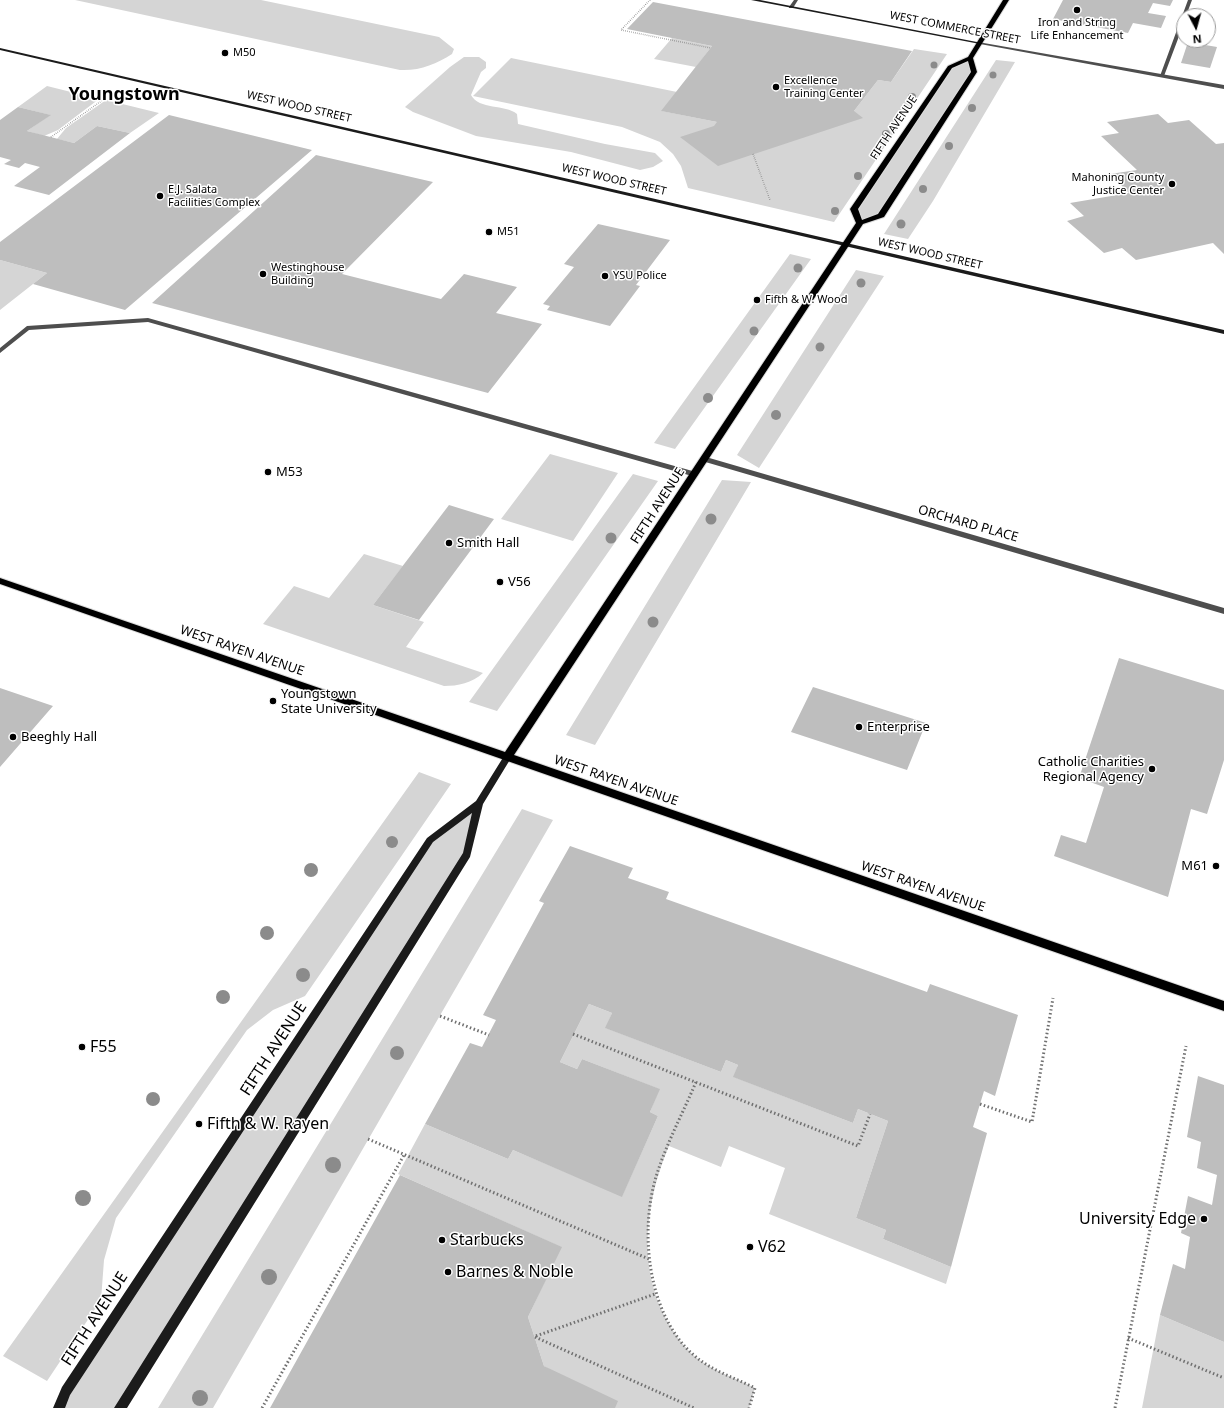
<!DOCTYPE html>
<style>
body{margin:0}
#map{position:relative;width:1224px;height:1408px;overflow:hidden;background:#fff;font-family:"Noto Sans",sans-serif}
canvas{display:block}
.north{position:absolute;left:1176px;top:8px;width:40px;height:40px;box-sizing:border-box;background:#fff;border:1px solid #999;border-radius:50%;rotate:174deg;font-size:11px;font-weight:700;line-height:16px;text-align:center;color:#000}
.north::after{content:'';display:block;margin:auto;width:14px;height:18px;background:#000;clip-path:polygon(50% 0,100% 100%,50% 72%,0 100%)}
</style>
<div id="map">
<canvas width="1224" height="1408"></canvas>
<div class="north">N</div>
</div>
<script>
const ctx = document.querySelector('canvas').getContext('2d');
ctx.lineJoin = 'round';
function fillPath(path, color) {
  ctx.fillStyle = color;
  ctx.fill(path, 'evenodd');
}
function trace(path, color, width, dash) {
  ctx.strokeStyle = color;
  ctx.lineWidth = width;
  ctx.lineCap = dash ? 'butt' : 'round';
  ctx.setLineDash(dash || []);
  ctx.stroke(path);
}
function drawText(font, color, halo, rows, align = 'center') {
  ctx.font = font + ' "Noto Sans",sans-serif';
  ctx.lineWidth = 3;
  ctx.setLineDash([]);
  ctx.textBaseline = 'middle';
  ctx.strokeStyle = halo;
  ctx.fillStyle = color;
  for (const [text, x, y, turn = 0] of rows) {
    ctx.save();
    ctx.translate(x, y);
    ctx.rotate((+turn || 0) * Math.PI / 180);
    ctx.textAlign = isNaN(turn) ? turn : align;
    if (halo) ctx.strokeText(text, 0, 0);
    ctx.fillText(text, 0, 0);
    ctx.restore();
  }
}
fillPath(new Path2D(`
 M75 0H261L439 37 454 49 452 54C436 64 420 71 400 70Z
 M672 38 712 46 696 67 654 59Z
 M914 49 947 54 834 222 688 188 681 166 673 154 660 142 622 127 473 96 511 58 677 92 662 111 717 122 854 111 878 80 891 82Z
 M464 57H479L486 62V68L481 72 471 95C479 110 505 104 517 114L518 124 605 144 655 153 663 161 653 167 640 170 571 152 476 136 413 112 405 107 450 67Z
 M970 58 974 72 881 215 860 223 854 209 950 67Z
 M996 60 1015 62 933 201 908 239 884 234Z
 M47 86 99 99 58 130 44 136 27 131 50 115 18 107Z
 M106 100 159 113 130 133 97 126 74 143 57 139 66 128Z
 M790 254 811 259 675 449 654 443Z
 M0 260 47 273 0 310Z
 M856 270 884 276 759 468 737 455Z
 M550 454 618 473 573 541 501 519Z
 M633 474 658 481 497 711 469 702Z
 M722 480 751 482 595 745 566 735Z
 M364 554 403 566 373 605 424 622 406 647 483 673C472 683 458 686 444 686L263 624 294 586 329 598Z
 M419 772 451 784 305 996 273 1010 247 1030 116 1218 104 1260 101 1300 47 1381 3 1356Z
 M479 803 467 854 120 1408H59L430 840Z
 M522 809 553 820 213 1408H158Z
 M589 1004 612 1013 606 1028 721 1072 726 1060 738 1065 734 1077 853 1123 858 1109 888 1121 856 1218 886 1230 883 1239 951 1267 946 1284 769 1214 785 1168 729 1146 721 1167 669 1146C640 1215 635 1292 689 1351 706 1369 734 1377 755 1388L749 1408H615L544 1366 528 1317 561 1247 398 1174 425 1124 508 1159 513 1150 622 1196 658 1116 650 1112 659 1089 582 1059 577 1069 560 1062Z
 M1160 1315 1224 1342V1408H1142Z`), '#d5d5d5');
fillPath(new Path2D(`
 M1063 0H1173L1170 6 1153 3 1148 13 1166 16 1161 28 1133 23 1128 33 1053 19Z
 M653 2 912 51 891 82 878 80 854 111 863 118 718 166 680 137 714 126 717 122 661 111 712 46 627 29Z
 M1188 42 1217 47 1210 68 1181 63Z
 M18 107 51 115 27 131 74 143 97 126 130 133 49 195 14 186 40 167 25 163 19 168 4 164 11 160 0 157V120Z
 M1158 114 1168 123 1189 120 1216 144 1224 143V254L1213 243 1136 260 1122 248 1104 253 1067 221 1084 216 1070 203 1129 193 1110 174 1137 170 1101 136 1119 133 1107 122Z
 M169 115 312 150 125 310 33 284 47 273 0 260V242Z
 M316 155 433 182 342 274 441 299 464 274 517 287 496 313 542 324 488 393 152 303Z
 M598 224 670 240 636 285 640 286 610 326 547 310 550 306 543 304 574 267 564 264Z
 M449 505 494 519 419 620 373 605Z
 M1119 658 1224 690V760L1207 814 1191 809 1168 897 1054 856 1061 835 1086 843 1104 787 1079 778Z
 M813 687 926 723 907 770 791 732Z
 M0 688 53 706 0 767Z
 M570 846 633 868 628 878 669 892 666 899 927 992 930 984 1018 1015 995 1096 984 1091 973 1127 987 1133 951 1267 883 1239 886 1230 856 1218 888 1121 858 1109 853 1123 733 1077 738 1065 726 1060 721 1072 605 1028 612 1013 589 1004 560 1062 577 1069 582 1059 660 1089 650 1112 658 1116 622 1197 513 1150 508 1159 425 1124 470 1043 482 1047 496 1020 483 1015 544 903 539 901Z
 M1198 1076 1224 1085V1342L1160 1315 1173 1264 1185 1269 1190 1237 1181 1233 1188 1196 1212 1205 1217 1175 1197 1168 1201 1142 1187 1137Z
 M400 1175 562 1247 528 1317 544 1366 618 1401 615 1408H270Z`), '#bebebe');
const primary = new Path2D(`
 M1003 0H1009L973 58 977 72 884 217 863 224 514 755 1224 1001V1011L0 584V578L505 752 856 223 850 209 948 66 968 57ZM968 61 971 72 878 214 862 220 858 209 952 68Z`);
trace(primary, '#dbdbdb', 2);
trace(new Path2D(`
 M650 0 621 30 711 48
 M51 137 104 99
 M753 154 770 200`), '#707070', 1.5, [0.5, 1.5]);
trace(new Path2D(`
 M440 1016 489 1035
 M573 1034 858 1146 870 1114
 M696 1082C683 1113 666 1144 656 1177 639 1233 648 1318 696 1357 713 1371 735 1378 755 1388L749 1408
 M980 1104 1032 1122 1053 998
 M368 1139 649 1259
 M536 1336 655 1294
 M535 1337 694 1408
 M1128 1338 1224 1378
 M262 1408 404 1155
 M1115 1408 1186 1046`), '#707070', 3, [1.5, 2.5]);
fillPath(new Path2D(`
 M794 0H798L793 8H789V7Z
 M1188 0H1192L1186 16H1184V23L1164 76 1160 77V76Z
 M148 318 696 472 697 474 696 476H692L148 322 29 330 0 353V348L27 326Z
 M702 457H706L1224 608V614L702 461Z`), '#4e4e4e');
fillPath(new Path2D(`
 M978 42 1224 85V89L980 44 978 43Z`), '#4e4e4e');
fillPath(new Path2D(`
 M751 0H760L982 43 980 44Z
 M0 48 1224 330V334L0 50Z
 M507 755 510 756 511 758 483 804 470 857 127 1408H114L463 853 472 813 433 842 70 1395 65 1408H53L62 1387 427 838 476 801 504 756Z`), '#1b1b1b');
fillPath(primary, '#000');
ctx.fillStyle = '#8b8b8b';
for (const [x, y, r] of [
 [934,65,3.5],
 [993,75,3.5],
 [912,97,4],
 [972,108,4],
 [886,134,4],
 [949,146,4],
 [858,176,4],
 [923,189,4],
 [835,211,4],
 [901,224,4.5],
 [798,268,4.5],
 [861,283,4.5],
 [754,331,4.5],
 [820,347,4.5],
 [708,398,5],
 [776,415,5],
 [711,519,5.5],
 [611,538,5.5],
 [653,622,5.5],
 [392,842,6],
 [311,870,7],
 [267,933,7],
 [303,975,7],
 [223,997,7],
 [397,1053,7],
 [153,1099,7],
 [333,1165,8],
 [83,1198,8],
 [269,1277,8],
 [200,1398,8]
]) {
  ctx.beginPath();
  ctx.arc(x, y, r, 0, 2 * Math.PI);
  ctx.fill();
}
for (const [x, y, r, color] of [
 [1077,10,4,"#000"],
 [225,53,4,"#000"],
 [776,87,4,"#000"],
 [1172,184,4,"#000"],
 [160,196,4,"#000"],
 [489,232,4,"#000"],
 [263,274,4,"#000"],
 [605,276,4,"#000"],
 [757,300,4,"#000"],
 [268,472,4,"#000"],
 [449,543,4,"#000"],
 [500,582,4,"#000"],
 [273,701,4,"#000"],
 [859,727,4,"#000"],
 [13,737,4,"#000"],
 [1152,769,4,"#000"],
 [1216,866,4,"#000"],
 [82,1047,4,"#000"],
 [199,1124,4,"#000"],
 [1204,1219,4,"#000"],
 [442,1240,4,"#000"],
 [750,1247,4,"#000"],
 [448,1272,4,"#000"]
]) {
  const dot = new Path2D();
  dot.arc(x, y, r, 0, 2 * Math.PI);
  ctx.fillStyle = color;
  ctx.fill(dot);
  trace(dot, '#fff', 1.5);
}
drawText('11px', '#000', '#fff', [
 ["Iron and String",1077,23,"center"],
 ["Life Enhancement",1077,36,"center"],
 ["M50",233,53],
 ["Excellence",784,81],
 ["Training Center",784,94],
 ["Mahoning County",1164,178,"right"],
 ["Justice Center",1164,191,"right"],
 ["E.J. Salata",168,190],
 ["Facilities Complex",168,203],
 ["M51",497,232],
 ["Westinghouse",271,268],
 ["Building",271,281],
 ["YSU Police",613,276],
 ["Fifth & W. Wood",765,300]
], 'left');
drawText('11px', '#000', '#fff', [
 ["WEST COMMERCE STREET",955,28,11],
 ["WEST WOOD STREET",299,107,13],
 ["FIFTH AVENUE",894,128,-56],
 ["WEST WOOD STREET",614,180,13],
 ["WEST WOOD STREET",930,254,13]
]);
drawText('13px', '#000', '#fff', [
 ["M53",276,472],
 ["Smith Hall",457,543],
 ["V56",508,582],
 ["Youngstown",281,694],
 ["State University",281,709],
 ["Enterprise",867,727],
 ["Beeghly Hall",21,737],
 ["Catholic Charities",1144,762,"right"],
 ["Regional Agency",1144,777,"right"],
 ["M61",1208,866,"right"]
], 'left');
drawText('13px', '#000', '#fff', [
 ["FIFTH AVENUE",658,506,-57],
 ["ORCHARD PLACE",968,524,16],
 ["WEST RAYEN AVENUE",242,651,19],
 ["WEST RAYEN AVENUE",616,781,19],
 ["WEST RAYEN AVENUE",923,887,19]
]);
drawText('16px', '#000', '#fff', [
 ["F55",90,1047],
 ["Fifth & W. Rayen",207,1124],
 ["University Edge",1196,1219,"right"],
 ["Starbucks",450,1240],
 ["V62",758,1247],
 ["Barnes & Noble",456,1272]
], 'left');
drawText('16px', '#000', '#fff', [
 ["FIFTH AVENUE",274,1049,-57],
 ["FIFTH AVENUE",95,1319,-57]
]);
drawText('bold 18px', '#000', '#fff', [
 ["Youngstown",124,95]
]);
</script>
